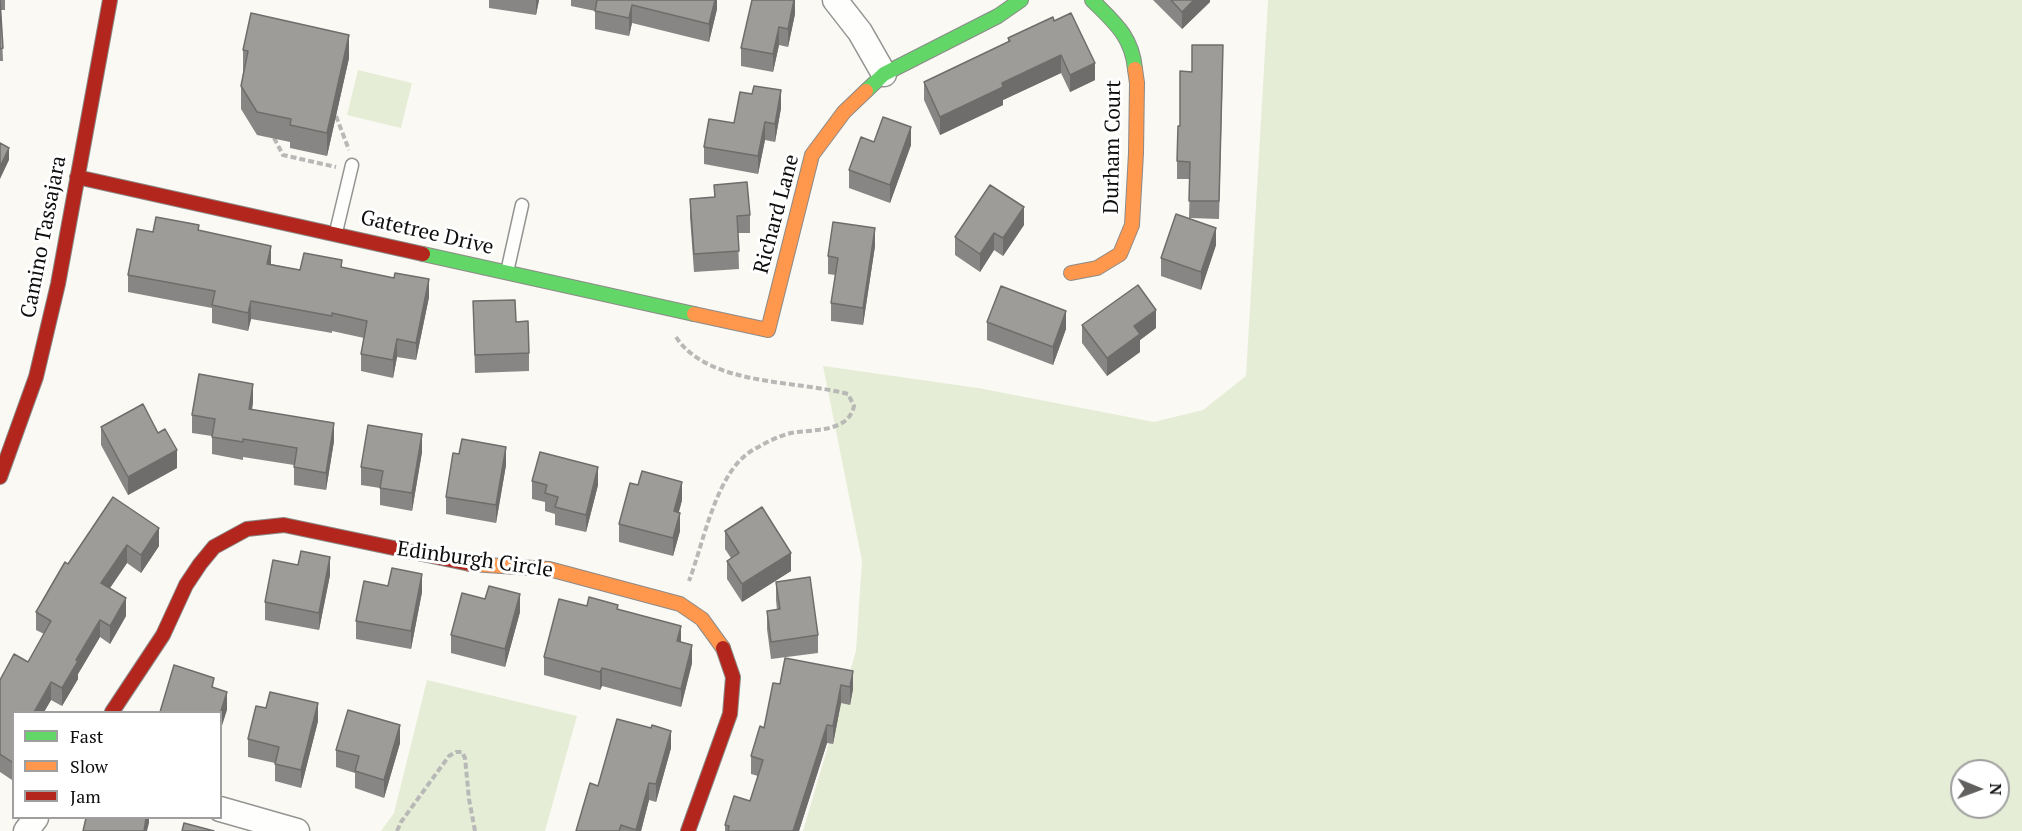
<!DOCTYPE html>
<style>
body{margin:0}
#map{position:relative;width:2022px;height:831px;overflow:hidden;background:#faf9f4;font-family:"PT Serif",serif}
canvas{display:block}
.legend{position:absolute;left:12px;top:711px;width:210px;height:108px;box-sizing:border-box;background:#fff;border:2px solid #9f9f9f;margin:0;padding:8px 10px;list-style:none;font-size:18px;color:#0e0e0e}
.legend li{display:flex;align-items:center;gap:12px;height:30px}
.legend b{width:30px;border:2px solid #9f9f9f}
.north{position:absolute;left:1950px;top:759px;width:60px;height:60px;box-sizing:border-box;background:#fff;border:2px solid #9f9f9f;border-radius:50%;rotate:91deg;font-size:16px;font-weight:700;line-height:24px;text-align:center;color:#0e0e0e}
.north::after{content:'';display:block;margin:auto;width:21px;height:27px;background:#61605e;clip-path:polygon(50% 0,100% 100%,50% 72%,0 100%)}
</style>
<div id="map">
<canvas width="2022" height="831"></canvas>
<ul class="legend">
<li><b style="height:8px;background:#63d668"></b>Fast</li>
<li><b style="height:8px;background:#ff974d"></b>Slow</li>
<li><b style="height:8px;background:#b3261e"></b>Jam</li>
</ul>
<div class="north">N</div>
</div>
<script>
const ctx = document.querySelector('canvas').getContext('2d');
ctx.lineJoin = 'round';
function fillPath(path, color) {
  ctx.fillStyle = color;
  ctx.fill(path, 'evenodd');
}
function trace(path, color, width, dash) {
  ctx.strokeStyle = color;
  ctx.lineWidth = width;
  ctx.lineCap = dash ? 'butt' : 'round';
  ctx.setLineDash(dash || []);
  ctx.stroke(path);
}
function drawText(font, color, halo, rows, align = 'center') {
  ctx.font = font + ' "PT Serif",serif';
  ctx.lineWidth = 6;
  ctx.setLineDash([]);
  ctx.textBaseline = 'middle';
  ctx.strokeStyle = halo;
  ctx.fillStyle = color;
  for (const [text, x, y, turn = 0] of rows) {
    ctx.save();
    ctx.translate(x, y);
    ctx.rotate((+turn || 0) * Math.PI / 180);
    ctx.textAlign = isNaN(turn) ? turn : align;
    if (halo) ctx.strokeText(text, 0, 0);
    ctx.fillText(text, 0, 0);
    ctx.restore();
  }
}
fillPath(new Path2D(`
 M1268 0H2022V831H803L856 651 862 561 823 366 978 388 1154 422 1203 410 1246 376ZM1962 771H1998V807H1962Z
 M358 70 412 83 401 128 347 115Z
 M427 680 577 716 545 831H381L394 813Z`), '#e5edd6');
const lane = new Path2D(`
 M336 232 352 165
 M507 272 522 205`);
const street = new Path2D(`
 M835 0 860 32 884 74
 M220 809 297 831
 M26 831 36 818`);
const fast = new Path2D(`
 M1092 0C1114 22 1132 36 1135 69
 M866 91 884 74 998 16 1021 0
 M423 254 694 314`);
const slow = new Path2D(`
 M1071 273 1097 268 1120 254 1132 225 1136 153 1137 83 1135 69
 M694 314 768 330 812 155 844 112 866 91
 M470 564 549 569 680 604 702 619 723 648`);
const jam = new Path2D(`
 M77 177 423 254
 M0 477 36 377 58 284 110 0
 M112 712 163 635 186 585 200 564 214 547 247 529 284 525 470 564
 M688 831 730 714 733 677 723 648`);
trace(lane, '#949492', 15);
trace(street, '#949492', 27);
trace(fast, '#8b8a88', 16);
trace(slow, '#8b8a88', 16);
trace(jam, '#8b8a88', 16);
trace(new Path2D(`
 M336 116 349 150
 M274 138 283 155 336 167
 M676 337C708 386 796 380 848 394L854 406C848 433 813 429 791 433 778 436 765 443 753 450 716 471 704 542 689 581
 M397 831 401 822 449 756 456 752H462L465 758 469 799 475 831`), '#b8b8b7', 4, [6, 3]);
trace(lane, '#fefefd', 12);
trace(street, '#fefefd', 24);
trace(fast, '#63d668', 14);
trace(slow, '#ff974d', 14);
trace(jam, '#b3261e', 14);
fillPath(new Path2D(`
 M0 0H5V10H1L3 61H0Z
 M489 0H539L536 15 489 8Z
 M571 0H717V9L709 42 632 23 629 36 595 29V11L571 6Z
 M795 0V14L788 47 779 45 773 72 741 66V48Z
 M1153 0H1210V2L1182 29Z
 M1054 21 1095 80 1070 92 1061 73 1003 100V105L940 135 924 100V82L1008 42V38Z
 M243 50 349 58 327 156 290 148V142L257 135 241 109V86L243 73Z
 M1223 63 1219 219 1190 218 1216 245 1201 290 1161 276V258L1189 218 1190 179H1177V161L1180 126 1192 72Z
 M781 108 775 142 765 140 758 174 704 164V147L734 123Z
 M874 142 911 145 890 203 849 188V170Z
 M714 185 750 215V233H738L739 269 694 272 690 217V199L714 197Z
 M1024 225 1003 256 994 250 980 272 955 255V237Z
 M199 230 271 264 300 270 342 268 429 297 416 360 397 357 393 378 361 371V354L364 338 332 331V333L251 319 248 331 212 323V308L128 292V275L153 232Z
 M875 246 863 325 831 321V303L835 275 828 274V256Z
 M473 301 516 322 529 353V371L475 373Z
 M987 322 1066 329 1053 365 987 340Z
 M1082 325 1156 328 1140 340V352L1107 376 1082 343Z
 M253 402 252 410 334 441 326 490 294 485V465L243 457V460L212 454V436L192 433V415Z
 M101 427 177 468 128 495 101 445Z
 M422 452 412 511 380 505V488L361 485V467Z
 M506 465 496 523 446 514V497Z
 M532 481 598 485 586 532 555 525V514L545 511V502L532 499Z
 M113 497 159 546 141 573 127 563 110 588 126 616 110 644 100 637 78 674V679L62 706 51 700 44 712H14V777L12 780 0 772V680L28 662 44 634 36 630V612Z
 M682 500 679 512 680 531 673 556 619 542V524Z
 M725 531 791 571 742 602 727 579V561L731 558 725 549Z
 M330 575 319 630 265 620V602Z
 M776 582 818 635V653L771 659 767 629V611L777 610 776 600Z
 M388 586 422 592 411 649 356 639V621Z
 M587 606 618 610 681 642 692 663 681 707 602 686 600 690 544 675V657Z
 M520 612 505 667 451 653V635Z
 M853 671V689L850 705 841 703 833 744 827 743 799 831H725V825L750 801 758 776 751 774V756L764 728 780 684Z
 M318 721 301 788 275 781V763L248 757V739Z
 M400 743 384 798 355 788V773L336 767V750Z
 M671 748 656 802 649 800 641 831H576L598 786Z`), '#888684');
fillPath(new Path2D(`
 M536 0H539L536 15Z
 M715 0H717V9L709 42V24Z
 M794 0H795V14L788 47V29Z
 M1194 0H1210V2L1182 29V12Z
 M632 5V23L629 36V18Z
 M779 27V45L773 72V54Z
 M349 35V58L327 156V133Z
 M1061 55V73L1003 100V105L940 135V117L1002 83Z
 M1095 63V80L1070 92V75Z
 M781 90V108L775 142V124Z
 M765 122V140L758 174V156Z
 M911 127V145L890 203V185Z
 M9 148V160L0 179V167Z
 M1024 207V225L1003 256V238Z
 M875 228V246L863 325V308Z
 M1216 228V245L1201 290V272Z
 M994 233V250L980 272V254Z
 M271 246V264H267Z
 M429 279V297L416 360V343Z
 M251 301V319L248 331V313Z
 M1156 310V328L1140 340V352L1107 376V358L1134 326Z
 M1066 311V329L1053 365V347Z
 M397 339V357L393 378V360Z
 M253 384V402L249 427V409Z
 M334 423V441L326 490V473Z
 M422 434V452L412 511V493Z
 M506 447V465L496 523V505Z
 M177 450V468L128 495V477Z
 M598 467V485L586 532V515Z
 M682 482V500L674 529V511Z
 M680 513V531L673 556V538Z
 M159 528V546L141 573V555Z
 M127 545V563L101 601V583Z
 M791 553V571L742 602V584Z
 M330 557V575L319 630V613Z
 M422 574V592L411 649V631Z
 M520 594V612L505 667V649Z
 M126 598V616L110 644V626Z
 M100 620V637L78 674V679L62 706V688L76 660Z
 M681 626V644L677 641Z
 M692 645V663L681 707V689Z
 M602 668V686L600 690V672Z
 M853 671V689L850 705V687Z
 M51 682V700L44 712H34Z
 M841 685V703L833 744V726Z
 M227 692V710L220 732V714Z
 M318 703V721L301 788V770Z
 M400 725V743L384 798V780Z
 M827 725V743L799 831H793Z
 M671 731V748L656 802V784Z
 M14 759V777L12 780V762Z
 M649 783V800L641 831H636Z
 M146 818H149V823L147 831H144Z`), '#6f6d6b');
const building = new Path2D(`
 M0 0 3 48 0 49Z
 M597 0H715L709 24 632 5 629 18 595 11Z
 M752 0H794L788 29 779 27 773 54 741 48Z
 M1171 0H1194L1182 12Z
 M251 13 349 35 327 133 290 125 291 119 257 112 241 86 248 51 243 50Z
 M1071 13 1095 63 1070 75 1061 55 1002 83 1003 87 940 117 924 82 1010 41 1008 38 1053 17 1054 21Z
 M1192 45H1223L1219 201H1189L1190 162 1177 161 1178 126H1180V71L1192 72Z
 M754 86 781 90 775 124 765 122 758 156 704 147 709 119 734 123 740 92 752 94Z
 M883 117 911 127 890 185 849 170 861 137 874 142Z
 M0 143 9 148 0 167Z
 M747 182 750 215 737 216 739 251 694 254 690 199 715 197 714 185Z
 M990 185 1024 207 1003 238 994 233 980 254 955 237Z
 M1176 214 1216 228 1201 272 1161 258Z
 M156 217 199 225 198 230 271 246 267 264 300 270 304 253 342 260 341 267 394 278 395 273 429 279 416 343 397 339 393 360 361 354 367 321 332 313V316L251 301 248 313 212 305 215 291 128 275 137 229 153 232Z
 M833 222 875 228 863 308 831 303 838 258 828 256Z
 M1138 285 1156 310 1134 326 1140 334 1107 358 1082 325Z
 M1001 286 1066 311 1053 347 987 322Z
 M515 300 516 322 528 321 529 353 475 355 473 301Z
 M199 374 253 384 249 409 334 423 326 473 294 467 297 448 243 439V442L212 437 215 419 192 415Z
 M143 404 158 433 165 429 177 450 128 477 101 427Z
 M368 425 422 434 412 493 380 488 383 471 361 467Z
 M462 439 506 447 496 505 446 497 453 453 459 454Z
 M540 452 598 467 586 515 555 507 558 497 545 493 547 485 532 481Z
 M642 471 682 482 674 511 680 513 673 538 619 524 630 483 638 485Z
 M113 497 159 528 141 555 127 545 101 583 126 598 110 626 100 620 76 660 78 661 62 688 51 682 34 712H14V759L12 762 0 754V680L14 654 28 662 51 621 36 612 65 562 68 564Z
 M762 507 791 553 742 584 727 561 739 553 725 531Z
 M301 551 330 557 319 613 265 602 273 560 298 565Z
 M392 568 422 574 411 631 356 621 364 581 388 586Z
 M810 577 818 635 771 642 767 611 780 609 776 582Z
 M489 586 520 594 505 649 451 635 462 593 485 599Z
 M589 597 618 605 617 609 681 626 677 641 692 645 681 689 602 668 600 672 544 657 559 599 587 606Z
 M785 658 853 671 850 687 841 685 833 726 827 725 793 831H728L729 826 725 825 734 796 750 801 763 760 751 756 760 726 764 728 773 683 780 684Z
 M174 665 214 678 212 687 227 692 220 714V712H160Z
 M270 692 318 703 301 770 275 764 279 747 248 739 256 706 266 708Z
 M348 710 400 725 384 780 355 771 359 756 336 750Z
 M617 719 651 728 652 725 671 731 656 784 649 783 636 830 621 825 619 831H576L590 783 598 786Z
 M86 818H146L144 831H83Z
 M184 823 214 831H182Z`);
fillPath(building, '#9e9c99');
trace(building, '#6f6d6b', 1.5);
drawText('21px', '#0e0e0e', '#fff', [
 ["Durham Court",1113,147,-89],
 ["Richard Lane",777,214,-75],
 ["Gatetree Drive",427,233,13],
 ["Camino Tassajara",44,237,-79],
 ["Edinburgh Circle",475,560,8]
]);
</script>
